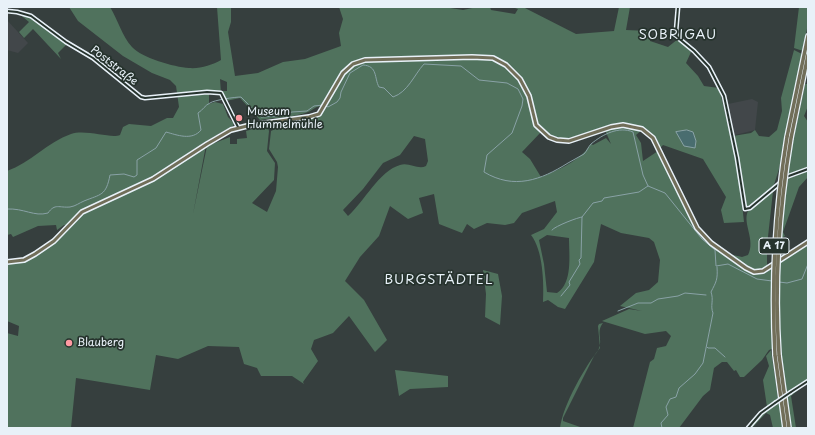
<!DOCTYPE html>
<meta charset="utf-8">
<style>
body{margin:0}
#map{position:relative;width:815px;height:435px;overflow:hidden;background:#363f3e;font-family:"Playpen Sans",sans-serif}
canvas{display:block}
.frame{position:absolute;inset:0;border:8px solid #e8f1f8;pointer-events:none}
</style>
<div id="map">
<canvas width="815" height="435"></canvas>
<div class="frame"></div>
</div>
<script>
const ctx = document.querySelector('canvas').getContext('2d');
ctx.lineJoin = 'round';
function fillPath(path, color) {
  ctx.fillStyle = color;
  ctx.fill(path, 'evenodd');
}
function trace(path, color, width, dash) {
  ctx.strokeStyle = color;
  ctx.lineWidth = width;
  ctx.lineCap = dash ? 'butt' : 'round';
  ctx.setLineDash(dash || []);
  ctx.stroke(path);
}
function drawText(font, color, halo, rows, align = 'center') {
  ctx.font = font + ' "Playpen Sans",sans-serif';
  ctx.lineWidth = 3.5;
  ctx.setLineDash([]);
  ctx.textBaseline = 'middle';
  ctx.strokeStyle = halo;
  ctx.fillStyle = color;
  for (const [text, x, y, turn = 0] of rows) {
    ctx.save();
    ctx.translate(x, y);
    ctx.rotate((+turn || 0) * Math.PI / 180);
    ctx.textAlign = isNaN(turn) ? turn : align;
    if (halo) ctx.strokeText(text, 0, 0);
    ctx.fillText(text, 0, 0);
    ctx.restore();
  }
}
fillPath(new Path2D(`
 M7 20 28 43 18 53 7 50Z
 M752 99 758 102 755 130 735 135 728 104Z`), '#42474a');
fillPath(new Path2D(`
 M69 7H110C118 20 122 36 132 47 142 58 174 67 189 68 200 69 212 65 221 60L217 7H231V22L228 32 235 76 258 73 283 62 305 59 341 46 339 33 343 19 339 7H444L463 10 477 7H490L491 10 515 14 518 9 512 7H523L576 34 614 31 619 7H630L626 30 649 31 650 41 668 47 678 39 691 52 686 63 698 76 704 86 719 88 738 167 744 222 724 223 721 210 726 197 703 159 663 145 660 148 658 142 655 140 657 139C648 134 643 127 633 125 600 117 575 153 542 131L522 152 530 159 541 177C558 170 580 161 591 144L593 145 606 138 611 144 605 130 620 126 642 130 636 135 641 143 643 161 658 151 696 228 711 244 743 268 753 273 763 272 808 243V380L786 394 780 354 781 346 769 350 762 360 744 377H740L736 370 734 371 727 362H722L714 368 710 390 703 396 679 428H633L650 362 654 359 657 348 666 346 671 336 666 331 645 334 602 321 629 309 642 311 620 306 636 293 649 290 658 282 660 260 654 242 649 238 621 233 601 224 594 262 565 309 558 307 548 300 543 302C544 283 543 250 531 235L544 229 557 212 555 201 522 213 514 223 505 225 487 223 474 229 467 224 462 233 439 224 434 194 419 198 423 213 408 219 390 206 379 236 360 257 345 281 364 300 387 340 375 352 349 316 333 333 314 340 311 349 318 361 303 382 304 384 292 376H261L257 368 244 364 239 347 208 346 178 359 156 355 150 390 76 378 71 428H7V333L18 336 19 326 7 321V264C35 259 50 248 68 226L64 225 57 230 56 225 38 226 13 237 11 234 7 235V171C30 163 48 142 71 134 86 129 111 139 120 135L123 127 129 124 151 126 167 118H173L179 107 176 86 170 80 152 73 123 56 78 21ZM358 61V63C350 68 344 73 339 80 333 90 329 109 319 115 306 122 286 121 272 123L273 130 271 131 269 149 277 162 278 167 276 191 267 212 252 203 274 180 275 163 267 151 269 131 267 125 246 131 247 138 237 139V144H230V137L207 146 193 214 206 145 164 174 135 190 133 189C167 169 198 144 233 126L234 123 228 117 223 104 215 102 209 104V93H221L220 79 227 82V91H222L226 101 240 98 260 120C277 117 292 118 308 112 313 110 316 106 322 106 334 90 338 69 358 61ZM414 136 425 139 428 161 426 166C418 170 409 162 400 165 379 171 364 202 348 216L343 210 363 189 383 163 400 155ZM547 235 569 238C569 255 573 283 557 293L547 292 544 264 539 240Z
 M799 7H808V23L803 51 794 48Z
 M17 12 31 16 73 47 66 45 58 53 61 59 33 29 24 38 19 32 29 22Z
 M794 50 802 54 779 169 773 188 747 209 745 208C741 184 739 160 733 136L751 133 755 130 759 136 769 137 777 130 782 111 781 98Z
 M805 84H808V106L804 116 808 122V177L799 187 783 232 785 236 778 240V260L776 262 783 187 784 179 789 175V174L786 175Z
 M773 191 767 246V267C753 275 742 264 731 256L733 255 742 257 748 255C756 240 742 223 748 211Z
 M483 270 498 274 502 296 500 325 485 317 486 294Z
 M603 323C594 334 607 342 594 356L563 418V421L583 428H560C563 405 585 366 600 348L598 326 599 324Z
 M771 350 778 398 767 407 763 380 769 366 766 356Z
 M395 370 448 376V387L410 389 399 396Z
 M808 382 791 396 796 428H792L786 397Z
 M779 403 783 428H773L770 415 766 413 752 428H749L767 410Z`), '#50725d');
const water = new Path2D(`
 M687 130 693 132 696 141 695 148 684 146 676 132Z`);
fillPath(water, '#496d6f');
trace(water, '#89a2a6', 1);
trace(new Path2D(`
 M326 106 328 107 337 102 340 98 341 92 350 73 363 65C378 66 374 78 379 87L384 88 393 97C408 92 414 75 424 64L461 66 479 80 507 83 518 89 523 99 522 106 512 133 487 155 484 172C514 190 541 180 568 163 573 160 579 157 584 154 587 151 588 147 591 144 603 134 619 126 633 132L643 175 648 186 665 193 702 239 715 250 716 266 728 264 757 279 772 281
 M7 209C24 208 34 217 48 213 55 203 59 208 70 207 76 206 79 203 84 201 101 194 106 196 110 175L124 174 134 177 137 175V160L156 148 166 132C177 135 192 141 201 130L198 113C203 110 205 105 210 103 214 100 235 97 241 97L261 117 278 116 292 112 307 111 314 106 323 105
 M552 230C555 226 579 217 582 217
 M779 282 787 283 802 279 808 264
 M561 296 570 285 569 282 580 264 579 260 581 258 582 217 593 203 602 201 604 198 639 192 648 186
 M618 311 638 303H651L658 299 678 296 685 293 706 295
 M707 347 708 348H715L725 357
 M662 428 661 423 668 415 666 407 670 399 676 397 679 388 695 374 703 363 713 313C710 306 714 300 711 292 716 282 718 280 717 267`), '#89a2a6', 1);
const minor = new Path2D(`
 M678 7 676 31 677 37 694 51 709 67 724 96 737 158 745 209 750 208 780 183
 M7 11 17 12 31 16 66 42 93 58 141 97 145 98 207 92 221 93 238 127
 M786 177 808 169
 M791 392 808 381
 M748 428 761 413 775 403`);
const major = new Path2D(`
 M7 262 24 260 35 254 54 241 82 212 153 179 207 144 231 130 251 125 309 117 319 114 343 73 353 64 365 60 472 57 493 58 506 65 520 79 529 96 536 125 549 137 557 140 569 141 611 127 623 125 642 129 653 138 697 228 711 243 746 268 754 272 763 271 808 242`);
const highway = new Path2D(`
 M787 137 808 36
 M791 138 808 55
 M775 355 785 428
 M779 355 789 428`);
trace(minor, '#e8f1f8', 5);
trace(major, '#e8f1f8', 6);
trace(highway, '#e8f1f8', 6);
trace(minor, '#26332d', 2);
trace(major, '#716e59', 3);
trace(highway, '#716e59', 3.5);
const minorBridge = new Path2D(`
 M775 403 791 392`);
const highwayBridge = new Path2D(`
 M775 355C771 281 775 210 787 137
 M779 355C774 281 779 210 791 138`);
trace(minorBridge, '#e8f1f8', 5, []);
trace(highwayBridge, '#e8f1f8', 6, []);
trace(minorBridge, '#26332d', 2);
trace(highwayBridge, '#716e59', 3.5);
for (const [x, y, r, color] of [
 [239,118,4,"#ff9aa2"],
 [69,343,4,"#ff9aa2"]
]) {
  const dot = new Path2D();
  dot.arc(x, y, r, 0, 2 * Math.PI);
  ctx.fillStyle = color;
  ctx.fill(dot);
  trace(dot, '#26332d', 1.5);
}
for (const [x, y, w] of [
 [774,246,30]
]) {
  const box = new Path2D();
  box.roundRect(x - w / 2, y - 8, w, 16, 3);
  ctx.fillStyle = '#26332d';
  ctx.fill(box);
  trace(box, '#e8f1f8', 1);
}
drawText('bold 10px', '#e8f1f8', null, [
 ["A 17",774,246]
]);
drawText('11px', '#e8f1f8', '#26332d', [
 ["Poststraße",114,66,38]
]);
drawText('11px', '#e8f1f8', '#26332d', [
 ["Museum",247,112],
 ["Hummelmühle",247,125],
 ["Blauberg",77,343]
], 'left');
ctx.letterSpacing = '1px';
drawText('13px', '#e8f1f8', '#26332d', [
 ["SOBRIGAU",678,35],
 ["BURGSTÄDTEL",439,280]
]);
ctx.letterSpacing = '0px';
</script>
